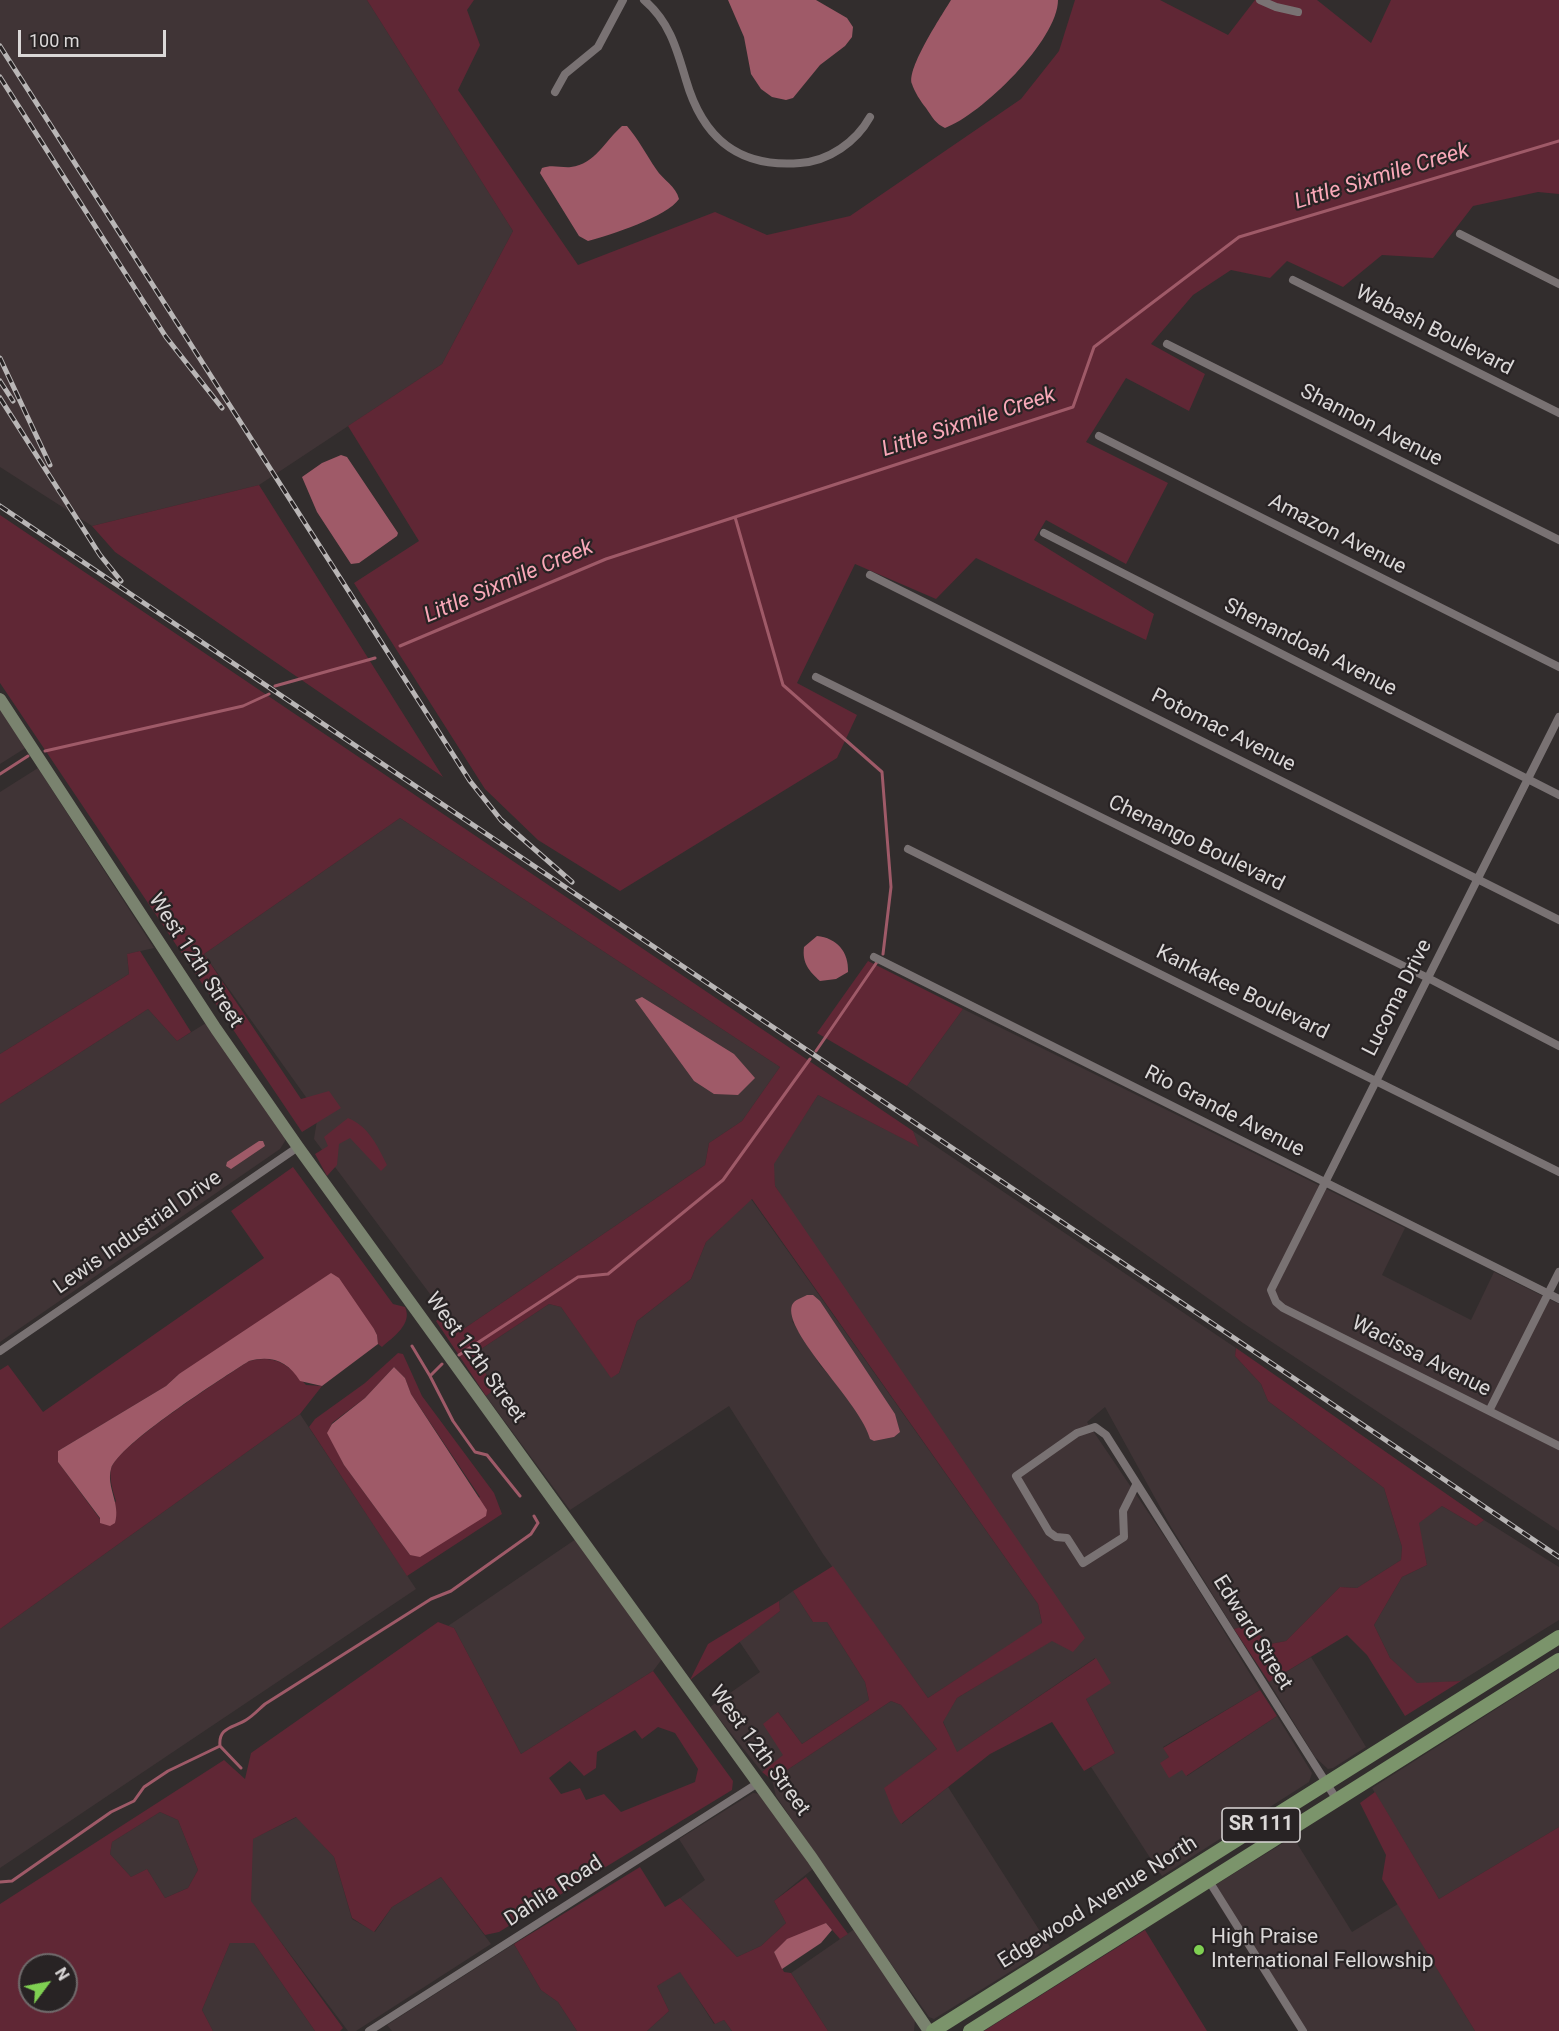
<!DOCTYPE html>
<style>
body{margin:0}
#map{position:relative;width:1559px;height:2031px;overflow:hidden;background:#322d2d;font-family:Roboto,sans-serif}
canvas{display:block}
.north{position:absolute;left:18px;top:1953px;width:60px;height:60px;box-sizing:border-box;background:#282324;border:2px solid #706b6c;border-radius:50%;rotate:58deg;font-size:16px;font-weight:700;line-height:24px;text-align:center;color:#dbd8d8}
.north::after{content:'';display:block;margin:auto;width:21px;height:27px;background:#7fd052;clip-path:polygon(50% 0,100% 100%,50% 72%,0 100%)}
.scale{position:absolute;left:18px;top:30px;width:148px;height:27px;box-sizing:border-box;border:3px solid #dbd8d8;border-top:0;padding-left:8px;font-size:18px;line-height:21px;white-space:nowrap;color:#dbd8d8;-webkit-text-stroke:4px #282324;paint-order:stroke}
</style>
<div id="map">
<canvas width="1559" height="2031"></canvas>
<div class="north">N</div>
<div class="scale">100 m</div>
</div>
<script>
const ctx = document.querySelector('canvas').getContext('2d');
ctx.lineJoin = 'round';
function fillPath(path, color) {
  ctx.fillStyle = color;
  ctx.fill(path, 'evenodd');
}
function trace(path, color, width, dash) {
  ctx.strokeStyle = color;
  ctx.lineWidth = width;
  ctx.lineCap = dash ? 'butt' : 'round';
  ctx.setLineDash(dash || []);
  ctx.stroke(path);
}
function drawText(font, color, halo, rows, align = 'center') {
  ctx.font = font + ' Roboto,sans-serif';
  ctx.lineWidth = 4.5;
  ctx.setLineDash([]);
  ctx.textBaseline = 'middle';
  ctx.strokeStyle = halo;
  ctx.fillStyle = color;
  for (const [text, x, y, turn = 0] of rows) {
    ctx.save();
    ctx.translate(x, y);
    ctx.rotate((+turn || 0) * Math.PI / 180);
    ctx.textAlign = isNaN(turn) ? turn : align;
    if (halo) ctx.strokeText(text, 0, 0);
    ctx.fillText(text, 0, 0);
    ctx.restore();
  }
}
fillPath(new Path2D(`
 M0 0H367L513 231 442 364 259 485 92 526 0 467Z
 M0 707 27 747 0 764Z
 M38 768 154 948 127 954 129 974 0 1054V792Z
 M400 818 780 1067 742 1121 709 1143 705 1165 462 1330 445 1314 314 1139 318 1114 204 954Z
 M148 1009 177 1041 206 1023 285 1136V1141L280 1149 0 1342V1104Z
 M963 1009 1405 1228 1382 1275 1471 1320 1494 1272 1559 1304V1531L1243 1323 907 1086Z
 M818 1095 918 1146 913 1131 1236 1348 1235 1356 1261 1384 1268 1401 1384 1488 1402 1547 1401 1560 1357 1588 1340 1587 1286 1641 1270 1644 1248 1626 1234 1629 1171 1527 1105 1407 1087 1422 1177 1555 1260 1690 1163 1747 1169 1757 1161 1763 1182 1769 1187 1776 1277 1716 1312 1773 1309 1782 1162 1876 1091 1767 1115 1753 1086 1699 1095 1658 956 1753 943 1721 957 1698 1052 1640 1073 1651 775 1186 773 1164Z
 M751 1199 1038 1604 1042 1624 928 1698 823 1554 729 1406 570 1510 486 1396 495 1388 479 1362 478 1351 549 1304 561 1307 611 1377 619 1373 637 1321 691 1279 706 1242ZM820 1301 852 1351 894 1437 874 1441 870 1438 867 1426 852 1402 820 1365 792 1321Z
 M300 1414 416 1589 0 1868V1629Z
 M1442 1506 1476 1526 1484 1520 1559 1567V1620L1461 1681 1417 1684 1390 1658 1374 1625 1402 1577 1427 1565 1418 1523Z
 M576 1539 662 1659 653 1671 521 1754 454 1628 448 1626Z
 M793 1591 813 1622H827L865 1682 869 1700 802 1744 778 1712 784 1755 762 1772 710 1707 760 1672 739 1641 780 1611 779 1601Z
 M1311 1657 1366 1747 1333 1768 1328 1769 1315 1757 1269 1682Z
 M1559 1669V1827L1439 1899 1372 1788Z
 M891 1701 901 1705 937 1749 885 1788 902 1824 948 1787 1050 1947 934 2019 929 2017 882 1951 776 1796 772 1780Z
 M753 1793 761 1794 814 1868 774 1901 786 1923 761 1946 737 1957 680 1898 705 1880 679 1839Z
 M160 1812 178 1820 198 1870 188 1888 165 1898 147 1869 131 1877 110 1854 112 1842Z
 M297 1817 334 1857 352 1919 375 1932 392 1907 441 1877 491 1944 356 2031H348L250 1901 252 1839Z
 M1293 1837 1352 1932 1398 1904 1475 2031H1298L1209 1889Z
 M856 1928 915 2020 914 2031H828L791 1973Z
 M230 1943H254L315 2031H213L202 2010Z
 M514 1944 541 1990 558 2002 577 2031H392L387 2025Z
 M680 1971 714 2024 724 2020 732 2031H647L669 2011 657 1986Z`), '#403436');
fillPath(new Path2D(`
 M367 0H474L467 10 480 45 458 90 578 265 715 212 767 235 850 216 1021 99 1059 51 1075 0H1160L1228 35 1255 0H1317L1371 43 1391 0H1559V194L1538 192 1473 206 1433 258 1382 255 1343 287 1287 261 1270 278 1231 270 1193 295 1151 344 1205 374 1189 411 1126 378 1086 442 1168 483 1126 564 1046 520 1034 540 1154 614 1146 640 976 558 936 599 855 564 797 683 857 715 837 758 620 891 538 840 485 789 354 583 419 541 348 426 442 364 513 231Z
 M259 485 443 777 115 552 92 526Z
 M0 515 913 1131 919 1147 818 1095 774 1164 775 1186 1085 1638 1073 1652 1052 1641 957 1698 943 1722 957 1752 1096 1658 1111 1683 1086 1699 1115 1753 1084 1771 1052 1722 990 1754 901 1824 894 1813 884 1788 937 1749 901 1705 891 1701 772 1780 762 1772 783 1755 763 1724 778 1712 802 1744 869 1700 865 1682 827 1622H813L793 1591 833 1566 928 1698 1042 1623 1038 1604 752 1199 706 1242 691 1279 637 1321 619 1373 611 1378 561 1307 549 1304 478 1351 479 1362 495 1389 486 1396 436 1321 445 1314 462 1330 705 1165 709 1143 742 1121 780 1067 400 818 204 954 301 1099 329 1091 341 1108 302 1132 0 683Z
 M140 951 191 1032 177 1041 148 1009 0 1104V1054L129 974 127 954Z
 M868 961 963 1009 907 1086 817 1033Z
 M348 1118C369 1127 377 1145 387 1165L381 1171 350 1138 339 1144 337 1165 327 1176 315 1154 328 1146 324 1137Z
 M293 1167 393 1304 405 1307C413 1324 393 1337 382 1347L378 1344 377 1335 374 1329 179 1374 166 1386 58 1451V1462L100 1519V1523L116 1501C113 1492 109 1478 111 1469 116 1446 225 1377 249 1361 275 1354 290 1365 306 1385L322 1386 300 1414 0 1629V1370L8 1365 43 1412 264 1258 231 1211Z
 M1236 1348 1484 1520 1476 1526 1442 1506 1419 1523 1427 1565 1402 1577 1374 1625 1390 1658 1417 1683 1461 1681 1405 1716 1367 1655 1347 1635 1269 1682 1234 1629 1248 1625 1270 1644 1286 1641 1340 1587 1357 1588 1401 1560 1402 1547 1384 1488 1268 1401 1261 1384 1235 1356Z
 M398 1353 403 1354 422 1396 494 1493 502 1514 407 1576 309 1427 315 1419 365 1383ZM394 1367 405 1378 411 1394 480 1497 410 1555 344 1465 328 1433 332 1423 365 1398Z
 M779 1601 780 1611 690 1680 708 1644Z
 M438 1622 454 1628 521 1754 653 1671 733 1781 732 1790 499 1932 485 1935 441 1877 392 1907 374 1932 352 1918 334 1857 296 1817 253 1839 251 1901 343 2028 340 2031H315L254 1943H230L202 2010 213 2031H0V1904L224 1760 245 1779 251 1753ZM658 1727 675 1733 698 1769 695 1782 621 1812 604 1794 586 1800 580 1788 561 1794 549 1778 570 1761 584 1776 596 1768 597 1752 635 1730 642 1739ZM160 1812 178 1820 198 1870 188 1888 165 1898 147 1869 131 1877 110 1854 112 1842ZM30 1965H66V2001H30Z
 M1260 1690 1277 1716 1186 1776 1182 1770 1169 1778 1160 1763 1169 1757 1163 1748Z
 M1375 1792 1439 1899 1559 1827V2031H1475L1382 1879 1386 1855 1360 1803Z
 M640 1867 665 1907 680 1898 737 1957 761 1946 786 1923 774 1901 806 1877 848 1934 840 1939 826 1923 774 1952 784 1972 791 1973 828 2031H732L724 2020 715 2024 680 1972 657 1986 669 2011 647 2031H577L558 2002 541 1990 514 1944Z
 M1145 1930 1207 2031H984Z`), '#602735');
fillPath(new Path2D(`
 M728 0H816L847 18 853 27 852 37 845 46 820 65 793 98 786 100 772 97 761 89 751 74 744 37Z
 M951 0H1058C1058 40 981 115 945 128 936 124 932 117 926 108 921 102 914 91 912 84 906 69 942 15 951 0Z
 M622 126H627C638 139 646 154 656 169 663 180 676 186 679 199 667 217 610 235 588 241L579 236 540 173 542 168C552 164 561 168 571 167 595 164 605 141 622 126Z
 M341 455 347 457 398 533 397 536 359 563 351 564 317 512 302 477 322 463Z
 M817 936C837 938 849 952 848 972L836 979 820 981C809 971 802 963 804 947Z
 M642 997 734 1054 755 1078 738 1095 714 1094 694 1081 635 1000Z
 M259 1141H263L265 1146 231 1169 226 1166 227 1162Z
 M331 1273 339 1278 374 1329 377 1335 378 1344 322 1386 300 1381C288 1361 271 1355 249 1361 224 1377 117 1445 111 1469 106 1487 121 1504 115 1523L110 1526 100 1523V1518L58 1462V1451L166 1386 179 1374Z
 M807 1295H813L820 1301 895 1414 900 1432 894 1437 874 1441 870 1439C862 1404 782 1332 792 1305 795 1299 802 1298 807 1295Z
 M394 1367 405 1378 411 1394 487 1510 486 1516 420 1557 410 1555 344 1465 327 1433 332 1424 365 1398Z
 M826 1923 832 1930 821 1943 782 1969 774 1952 787 1939Z`), '#9f5a68');
trace(new Path2D(`
 M735 517 783 685 882 772 891 887 883 954
 M400 646 606 559 1073 407 1094 347 1239 237 1559 141
 M275 686 375 658
 M45 751 243 706 269 694
 M0 774 28 756
 M816 1051 877 962
 M412 1346 430 1376
 M459 1355 578 1277 608 1274 723 1180 810 1059
 M442 1364 430 1376 453 1421 475 1452 487 1455 520 1496
 M220 1746 241 1768
 M0 1882 12 1881 111 1812 134 1801 144 1787 168 1771 220 1746C218 1727 233 1728 246 1720 253 1716 259 1709 265 1704L431 1599 451 1591 531 1534 538 1523 534 1516`), '#9f5a68', 3);
trace(new Path2D(`
 M644 0C670 22 677 50 686 80 703 139 739 168 800 163 829 161 856 142 870 117
 M1260 0 1276 7 1298 12
 M555 92 565 74 598 47 623 0
 M1460 234 1559 284
 M1293 280 1559 413
 M1167 344 1559 540
 M1099 436 1559 667
 M1044 533 1559 795
 M870 575 1559 920
 M816 677 1428 978 1559 1046
 M1559 717 1271 1290 1276 1302 1283 1308 1559 1446
 M908 849 1559 1172
 M874 957 1559 1299
 M0 1351 298 1147
 M1489 1411 1559 1272
 M1136 1485 1123 1511 1124 1537 1083 1563 1067 1538 1056 1537 1049 1532 1016 1476 1077 1433 1095 1427 1106 1435 1337 1800
 M1209 1881 1303 2031
 M369 2031 758 1783`), '#797273', 8);
trace(new Path2D(`
 M0 699 216 1029 298 1147 812 1858 929 2031`), '#7a836f', 12);
trace(new Path2D(`
 M933 2031 1559 1637
 M970 2031 1559 1660`), '#7b946b', 14);
const rail = new Path2D(`
 M0 46 470 781 501 820 572 882
 M0 77 166 337 222 408
 M0 358 50 465
 M0 381 13 401
 M0 398 100 555 121 581
 M0 506 1559 1557`);
trace(rail, '#b9b6b6', 5);
trace(rail, '#282324', 3, [9]);
for (const [x, y, r, color] of [
 [1199,1950,6,"#7fd052"]
]) {
  const dot = new Path2D();
  dot.arc(x, y, r, 0, 2 * Math.PI);
  ctx.fillStyle = color;
  ctx.fill(dot);
  trace(dot, '#282324', 2);
}
for (const [x, y, w] of [
 [1261,1825,78]
]) {
  const box = new Path2D();
  box.roundRect(x - w / 2, y - 17, w, 34, 4.5);
  ctx.fillStyle = '#282324';
  ctx.fill(box);
  trace(box, '#dbd8d8', 1.5);
}
drawText('bold 20px', '#dbd8d8', null, [
 ["SR 111",1261,1825]
]);
drawText('21px', '#dbd8d8', '#282324', [
 ["Wabash Boulevard",1434,331,27],
 ["Shannon Avenue",1371,426,27],
 ["Amazon Avenue",1337,535,27],
 ["Shenandoah Avenue",1310,648,27],
 ["Potomac Avenue",1223,731,27],
 ["Chenango Boulevard",1196,844,26],
 ["West 12th Street",195,961,57],
 ["Kankakee Boulevard",1242,993,26],
 ["Lucoma Drive",1398,998,-63],
 ["Rio Grande Avenue",1224,1112,27],
 ["Lewis Industrial Drive",138,1233,-35],
 ["Wacissa Avenue",1421,1357,27],
 ["West 12th Street",475,1358,54],
 ["Edward Street",1252,1633,58],
 ["West 12th Street",759,1751,54],
 ["Dahlia Road",554,1892,-33],
 ["Edgewood Avenue North",1098,1903,-32]
]);
drawText('21px', '#dbd8d8', '#282324', [
 ["High Praise",1211,1938],
 ["International Fellowship",1211,1962]
], 'left');
drawText('italic 22px', '#f9a8b8', '#282324', [
 ["Little Sixmile Creek",1382,177,-17],
 ["Little Sixmile Creek",969,423,-18],
 ["Little Sixmile Creek",509,582,-23]
]);
</script>
